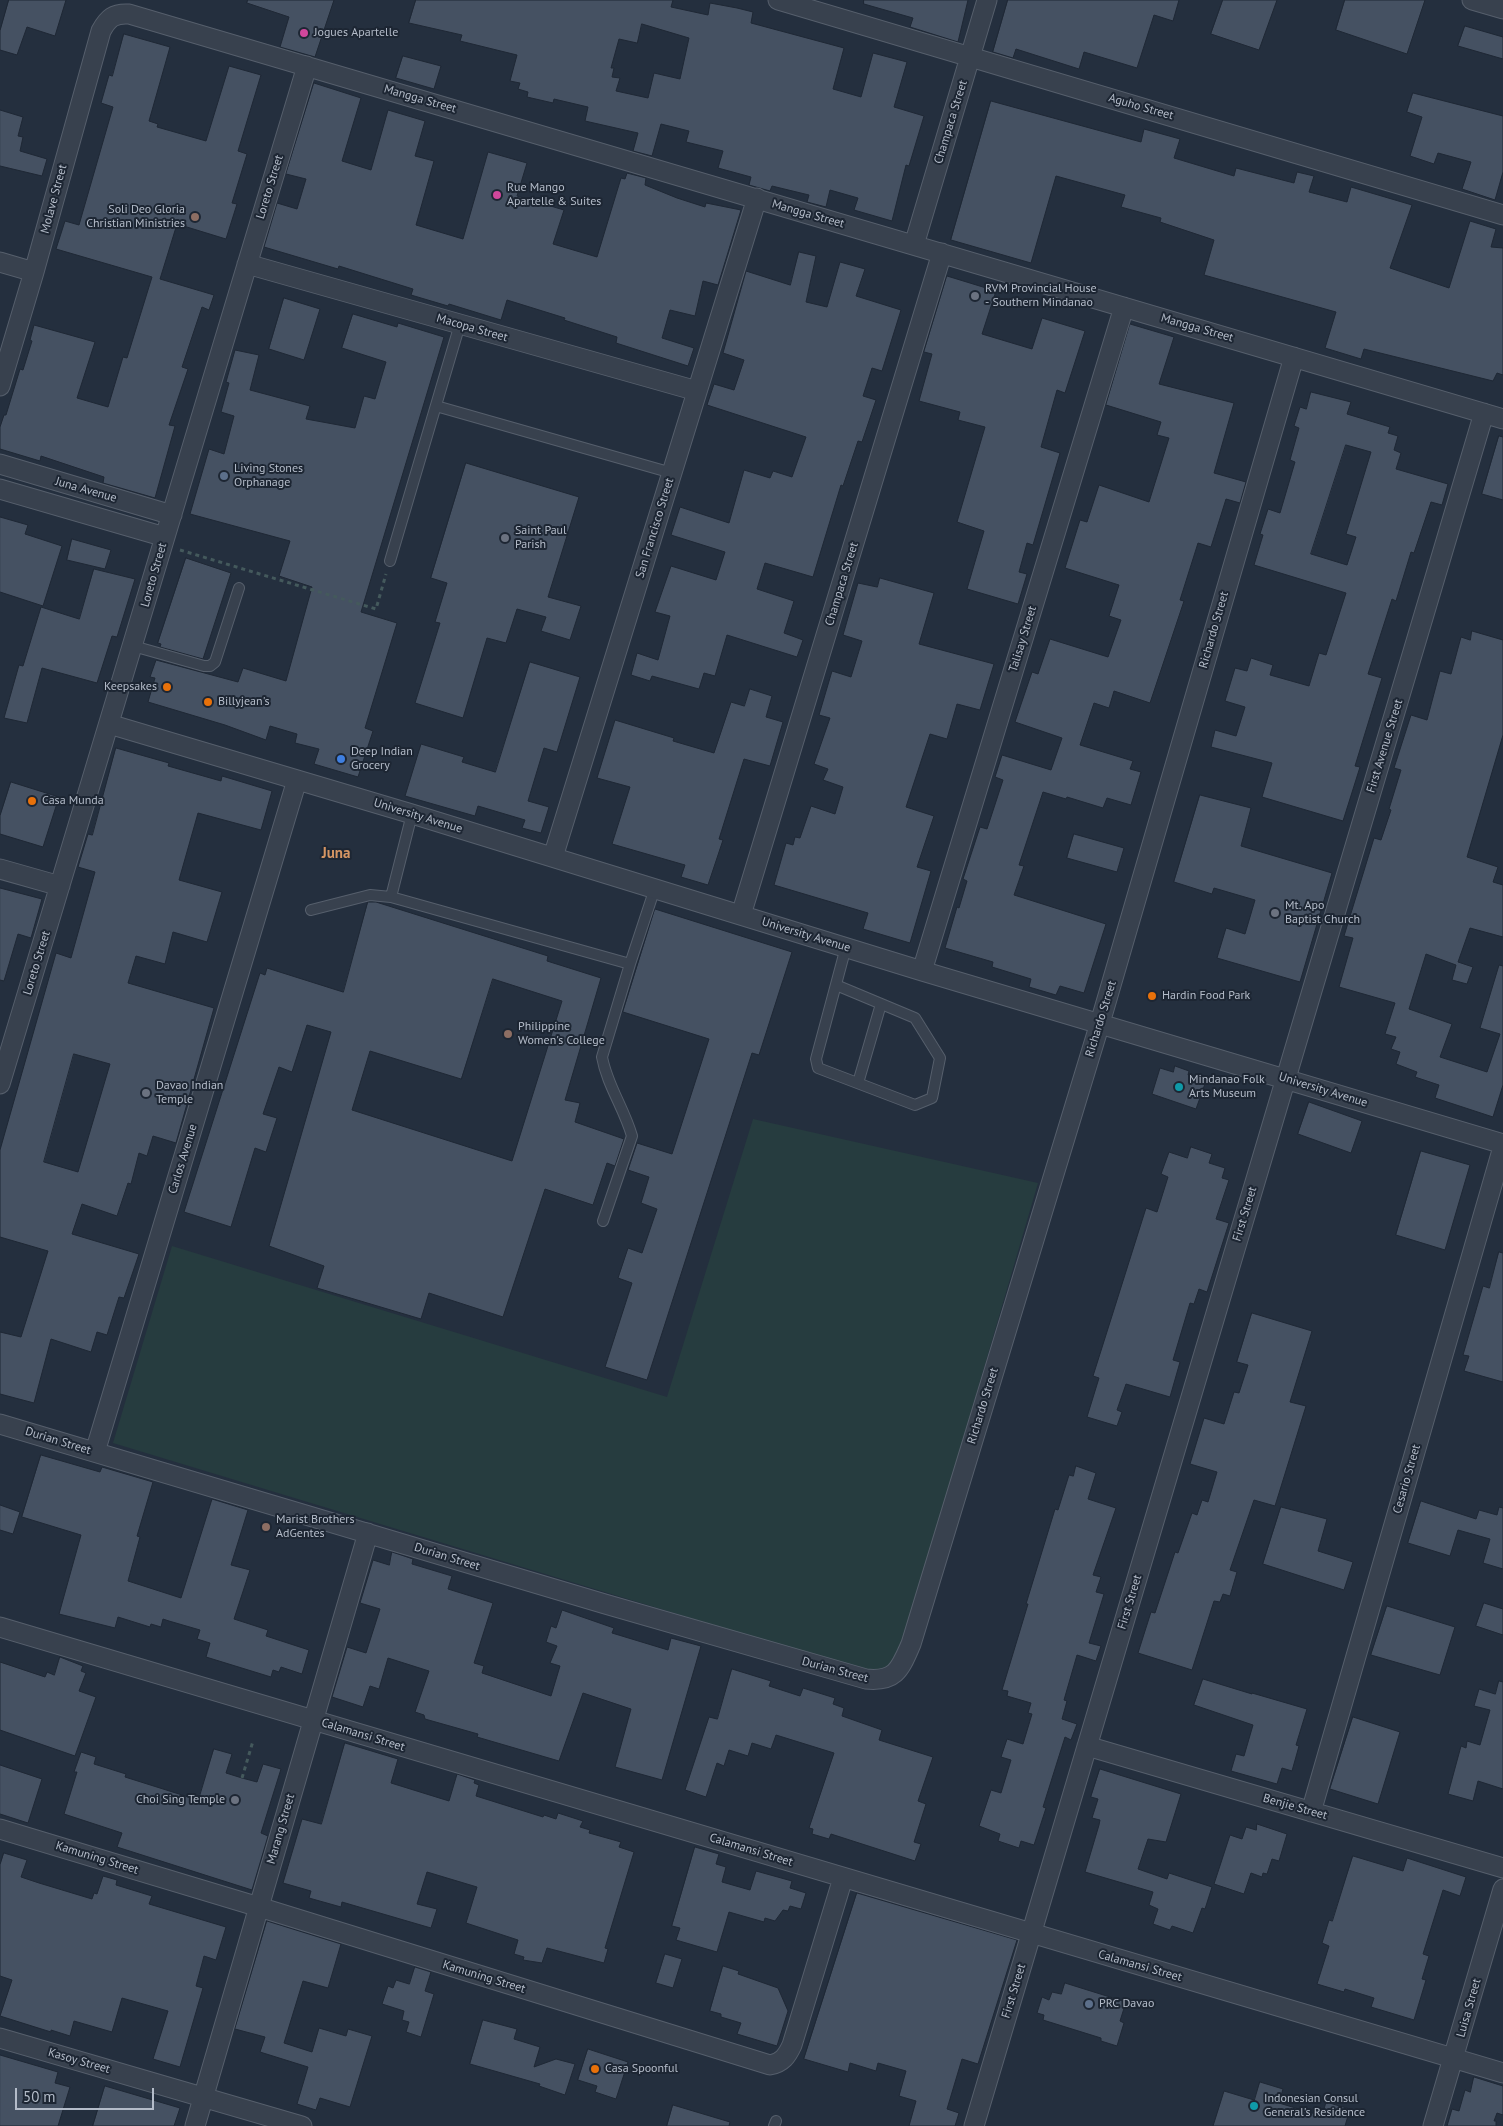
<!DOCTYPE html>
<style>
body{margin:0}
#map{position:relative;width:1503px;height:2126px;overflow:hidden;background:#242f3e;font-family:"PT Sans",sans-serif}
canvas{display:block}
.scale{position:absolute;left:15px;top:2088px;width:139px;height:22px;box-sizing:border-box;border:2px solid #b4bcc9;border-top:0;padding-left:6px;font-size:15px;line-height:18px;white-space:nowrap;color:#b4bcc9;-webkit-text-stroke:4px #1d2633;paint-order:stroke}
</style>
<div id="map">
<canvas width="1503" height="2126"></canvas>
<div class="scale">50 m</div>
</div>
<script>
const ctx = document.querySelector('canvas').getContext('2d');
ctx.lineJoin = 'round';
function fillPath(path, color) {
  ctx.fillStyle = color;
  ctx.fill(path, 'evenodd');
}
function trace(path, color, width, dash) {
  ctx.strokeStyle = color;
  ctx.lineWidth = width;
  ctx.lineCap = dash ? 'butt' : 'round';
  ctx.setLineDash(dash || []);
  ctx.stroke(path);
}
function drawText(font, color, halo, rows, align = 'center') {
  ctx.font = font + ' "PT Sans",sans-serif';
  ctx.lineWidth = 4;
  ctx.setLineDash([]);
  ctx.textBaseline = 'middle';
  ctx.strokeStyle = halo;
  ctx.fillStyle = color;
  for (const [text, x, y, turn = 0] of rows) {
    ctx.save();
    ctx.translate(x, y);
    ctx.rotate((+turn || 0) * Math.PI / 180);
    ctx.textAlign = isNaN(turn) ? turn : align;
    if (halo) ctx.strokeText(text, 0, 0);
    ctx.fillText(text, 0, 0);
    ctx.restore();
  }
}
fillPath(new Path2D(`
 M753 1119 1038 1183 903 1645 887 1669 876 1672 862 1670 113 1443 172 1246 667 1397Z`), '#263c3f');
const building = new Path2D(`
 M9 0H66L55 36 27 27 17 55 0 50V31Z
 M248 0H334L315 57 280 47 289 17 247 3Z
 M416 0H673L671 7 708 15 710 3 737 8 753 12 751 23 844 48 833 89 861 97 873 53 907 62 894 107 924 116 909 166 906 165 892 221 854 210 858 198 830 190 826 207 807 202 809 195 772 186 770 191 749 185 751 177 718 168 723 151 686 142 689 131 661 124 652 156 633 151 638 133 585 121 588 107 554 99 553 103 527 97 528 92 518 89 520 83 510 81 517 55 460 41 462 35 409 23ZM642 24 689 38 680 79 654 73 648 98 616 91 620 78 612 77 614 68H611L619 39 637 43Z
 M864 0H968L958 42 910 27 913 18 864 4Z
 M1008 0H1179L1173 21 1154 15 1137 68 1084 52 1079 69 1016 49 1013 58 993 52Z
 M1223 0H1277L1259 50 1211 34Z
 M1345 0H1425L1407 54 1336 30Z
 M1465 26 1503 37V59L1458 46Z
 M124 34 170 47 149 121 158 124 157 127 206 141 229 66 261 75 238 151 247 154 232 203 237 204 226 239 177 224 160 279 214 295 209 310 202 307 182 367 188 369 169 425 175 426 155 498 103 483 104 477 41 456 40 461 0 449V427L4 415H6L20 369 23 370 32 341 30 340 34 325 95 342 77 398 108 407 123 357 127 358 152 277 56 249 65 221 79 225 113 107 101 103 109 75 112 76Z
 M403 56 441 66 434 89 396 78Z
 M314 83 361 98 342 161 371 170 388 110 425 121 415 156 434 161 416 225 463 239 488 152 527 163 517 196 564 210 553 244 597 257 621 178 625 179 627 173 646 178 645 185 677 198 705 207 706 203 741 210 718 285 703 281 695 316 670 310 662 338 694 348 688 366 616 343 617 337 564 320 565 318 507 300 501 320 449 304 448 306 411 295 413 289 339 266 338 269 264 247 277 203 297 209 306 179 286 174Z
 M1413 93 1503 116V172L1495 200 1462 189 1471 162 1438 153 1434 164 1410 156 1422 117 1407 112Z
 M991 101 1141 142 1144 129 1180 139 1174 158 1234 176 1236 168 1294 183 1297 172 1314 176 1309 192 1347 202 1351 187 1412 205 1390 268 1449 288 1470 221 1496 229 1491 247 1503 248V375L1497 373 1493 381 1364 349 1361 359 1325 348 1336 312 1204 275 1214 240 1160 222 1161 218 1121 207 1125 195 1056 176 1031 263 951 240Z
 M0 110 23 117 18 136 23 137 20 151 47 159 42 176 0 166Z
 M799 252 816 256 806 302 827 307 840 262 865 269 856 296 901 310 882 371 872 368 863 396 876 400 862 442 858 441 843 486 841 485 813 577 765 563 757 589 794 601 784 633 803 640 797 657 727 635 715 676 704 673 699 689 652 676 650 681 631 675 637 653 658 660 670 616 655 612 671 566 716 580 725 552 671 535 680 507 729 523 744 470 770 478 773 471 792 477 806 437 707 405 714 384 734 390 744 360 723 353 746 271 790 285Z
 M947 276 996 291 982 334 1032 349 1042 318 1085 331 1065 393 1057 390 1041 447 1060 453 1033 545 1027 543 1019 572 1027 574 1018 604 967 589 984 531 957 522 985 427 958 420 960 412 919 401 932 354 924 352Z
 M284 298 320 309 304 360 269 349Z
 M353 314 397 327 398 323 444 337 361 612 397 623 365 728 373 731 358 777 314 764 319 749 295 743 297 734 270 726 266 740 225 725 148 702 155 678 150 677 156 660 238 682 243 668 286 681 312 587 279 576 290 541 190 514 209 449 224 454 234 416 221 412 229 383 226 382 235 350 259 355 250 390 310 406 306 419 355 428 364 396 375 399 386 362 342 348Z
 M1130 324 1174 337 1159 384 1234 403 1214 473 1246 482 1240 503 1226 499 1211 547 1198 543 1180 600 1184 601 1150 703 1114 691 1109 708 1094 703 1080 745 1133 761 1130 769 1141 772 1131 805 1107 798 1103 808 1067 797 1066 799 1043 792 1019 865 1024 866 1014 895 1106 924 1084 993 1060 986 1056 995 1029 987 1031 979 992 967 993 962 945 948 957 907 959 908 967 881 963 879 980 827 987 829 1003 780 995 777 1002 755 1051 770 1062 738 1015 722 1032 672 1038 674 1050 639 1108 657 1121 620 1109 616 1119 585 1065 568 1080 520 1087 522 1099 485 1149 502 1169 438 1157 435 1161 422 1106 405Z
 M1311 392 1351 402 1347 414 1390 427 1388 433 1398 436 1394 450 1401 453 1396 469 1448 484 1442 505 1431 502 1414 553 1411 552 1396 601 1392 599 1368 674 1382 678 1355 766 1360 767 1343 821 1262 797 1272 763 1211 747 1215 730 1236 736 1245 707 1225 701 1235 668 1247 671 1251 658 1273 665 1270 675 1309 686 1319 653 1326 655 1346 593 1254 565 1263 535 1260 534 1268 509 1280 513 1295 462 1290 460 1299 428 1294 426 1300 407 1306 409ZM1346 445 1371 452 1346 534 1356 537 1347 565 1311 554Z
 M1499 436 1503 437V500L1482 494Z
 M466 463 579 497 548 597 581 606 570 640 541 631 546 617 517 609 506 643 487 638 463 718 415 703 440 623 435 622 447 583 431 578Z
 M0 517 28 525 25 534 62 546 43 606 0 592Z
 M72 539 111 550 105 569 67 560Z
 M186 558 231 573 203 659 160 647 161 644 158 643Z
 M94 569 135 579 117 637 112 636 97 683 42 668 27 723 4 718 19 665 23 666 41 607 79 619Z
 M880 578 934 593 919 644 994 664 980 710 957 704 947 739 930 734 906 807 934 816 917 867 931 871 910 943 863 929 868 913 774 885 786 843 793 845 795 837 800 838 811 806 835 814 843 787 823 780 828 769 814 764 830 718 819 715 832 671 851 677 862 641 843 635 858 583 877 587Z
 M1472 631 1503 640V735L1467 857 1498 867 1493 882 1503 885V937L1470 928 1458 962 1473 967 1467 984 1452 980 1456 965 1426 954 1409 1009 1452 1024 1440 1057 1487 1072 1500 1034 1480 1028 1499 965 1503 966V1085L1493 1117 1435 1098 1439 1085 1415 1077 1417 1072 1396 1064 1400 1052 1391 1049 1396 1037 1385 1034 1395 1003 1339 987 1353 938 1344 936 1374 838 1381 840 1391 810 1389 809 1401 770 1394 768 1411 715 1427 720 1440 671 1451 674 1461 637 1470 640Z
 M530 662 580 677 557 752 544 748 528 801 549 807 541 833 522 828 525 820 478 806 475 816 405 796 421 744 464 757 462 762 495 772Z
 M750 689 772 696 766 717 783 722 770 766 744 759 719 839 723 840 708 885 681 877 685 865 612 844 630 787 597 778 615 720 674 738 673 741 714 753 731 702 744 706Z
 M116 748 169 763 168 766 221 781 222 776 272 791 261 830 198 813 179 880 222 892 207 942 173 932 165 964 136 956 128 983 214 1008 176 1143 153 1136 147 1156 139 1153 131 1184 128 1183 117 1216 82 1204 72 1234 139 1254 124 1298 119 1297 107 1335 97 1332 91 1352 51 1339 34 1403 0 1394V1332L21 1337 48 1251 0 1237V1150L56 953 71 958 95 872 78 867 88 834 92 835ZM74 1054 110 1064 78 1172 44 1162Z
 M11 782 59 797 43 847 0 834V816Z
 M1200 795 1251 808 1241 846 1332 873 1300 982 1217 958 1226 928 1245 934 1255 900 1214 888 1212 894 1174 882Z
 M1074 834 1124 848 1117 872 1067 858Z
 M0 888 42 899 31 938 18 934 4 981 0 980Z
 M368 902H376L548 956 547 961 601 978 565 1100 580 1103 575 1122 624 1139 615 1166 607 1163 593 1205 545 1189 503 1317 429 1293 421 1319 317 1288 324 1266 269 1246 331 1032 307 1025 292 1072 279 1067 263 1114 277 1118 266 1152 255 1148 231 1227 184 1212 260 973 265 975 267 968 343 992ZM493 979 562 1001 512 1161 352 1110 370 1051 461 1079Z
 M655 909 792 952 759 1055 752 1053 647 1380 605 1367 632 1283 618 1278 628 1248 642 1253 657 1209 641 1203 649 1177 628 1170 637 1143 672 1154 709 1039 623 1012Z
 M1175 1066 1189 1071 1188 1075 1206 1081 1196 1109 1152 1094 1160 1068 1173 1072Z
 M1309 1102 1362 1121 1351 1153 1298 1134Z
 M1191 1147 1212 1154 1209 1163 1225 1168 1222 1178 1229 1180 1216 1219 1229 1223 1207 1292 1199 1289 1194 1304 1190 1303 1173 1360 1180 1362 1170 1397 1126 1384 1117 1410 1122 1412 1117 1426 1087 1417 1099 1378 1093 1376 1146 1208 1157 1212 1168 1177 1161 1174 1169 1152 1187 1158Z
 M1421 1151 1470 1165 1445 1250 1396 1235Z
 M1499 1252 1503 1253V1382L1464 1371 1469 1356 1463 1355 1483 1286 1489 1288Z
 M1252 1313 1312 1331 1290 1402 1306 1406 1275 1506 1254 1500 1230 1570 1237 1572 1230 1596 1223 1594 1220 1602 1214 1601 1192 1670 1138 1653 1151 1612 1155 1613 1175 1552 1178 1553 1192 1513 1197 1515 1202 1500 1208 1502 1217 1472 1190 1464 1204 1418 1224 1424 1234 1392 1239 1393 1248 1365 1237 1362Z
 M41 1455 100 1472 102 1467 153 1482 137 1536 140 1537 128 1581 181 1598 212 1499 248 1510 231 1565 250 1570 234 1619 268 1630 266 1636 309 1650 302 1674 281 1667 279 1672 273 1670 271 1677 206 1657 210 1643 197 1639 200 1630 169 1621 163 1619 161 1627 151 1624 150 1627 118 1617 115 1628 59 1614 81 1535 22 1517Z
 M1076 1466 1096 1473 1088 1499 1116 1508 1093 1575 1101 1577 1096 1592 1104 1594 1089 1643 1101 1646 1096 1661 1077 1655 1064 1700 1067 1701 1062 1719 1077 1724 1071 1740 1065 1737 1043 1807 1046 1808 1034 1845 1021 1841 1019 1848 998 1841 1000 1834 979 1826 991 1790 1001 1793 1011 1760 1001 1757 1007 1739 1023 1744 1032 1714 1028 1713 1031 1703 1007 1696 1008 1691 1002 1690 1028 1604H1026L1055 1509 1058 1510 1069 1475 1073 1476Z
 M1421 1501 1476 1519 1479 1510 1497 1515 1499 1507 1503 1508V1569L1483 1563 1490 1539 1458 1530 1450 1556 1408 1543Z
 M0 1505 20 1512 13 1534 0 1530Z
 M1281 1507 1327 1519 1318 1551 1353 1562 1344 1590 1263 1564Z
 M392 1552 413 1559 412 1564 452 1576 448 1589 493 1603 474 1663 484 1666 482 1673 551 1696 560 1666 550 1663 557 1646 546 1642 551 1626 556 1628 562 1610 614 1628 612 1633 668 1650 671 1638 701 1646 662 1780 615 1767 631 1709 583 1693 559 1761 477 1737 478 1734 425 1719 424 1715 415 1712 429 1671 388 1658 379 1689 370 1686 363 1707 332 1697 347 1647 366 1653 380 1609 360 1603 373 1560 389 1565Z
 M1484 1603 1503 1609V1635L1476 1626Z
 M1387 1606 1455 1627 1440 1675 1371 1655Z
 M60 1657 83 1666 81 1671 86 1673 79 1691 96 1697 75 1756 0 1730V1662L45 1677 47 1672 54 1675Z
 M732 1669 771 1681 769 1686 800 1696 803 1688 835 1698 833 1704 844 1708 842 1716 882 1730 879 1740 933 1757 918 1801 926 1804 914 1842 921 1844 915 1861 831 1834 829 1839 812 1834 813 1829 809 1828 834 1753 776 1735 771 1749 752 1743 748 1756 729 1750 724 1766 717 1763 706 1797 685 1790 709 1717 717 1719Z
 M1203 1679 1252 1694V1693L1307 1709 1296 1745 1299 1746 1292 1771 1282 1768 1277 1784 1231 1771 1236 1754 1244 1756 1253 1725 1194 1705Z
 M1499 1681 1503 1682V1789L1478 1781 1473 1801 1448 1794 1461 1746 1466 1748 1467 1741 1480 1745 1490 1710 1474 1706 1479 1689 1495 1694Z
 M1353 1717 1400 1732 1378 1804 1330 1789Z
 M345 1743 398 1759 391 1783 449 1801 457 1774 475 1780 474 1783 479 1785 476 1796 543 1817 544 1815 556 1819 558 1813 583 1821 580 1827 590 1830 589 1833 621 1842 619 1847 634 1852 605 1948 608 1949 604 1963 547 1948 542 1963 523 1960 524 1957 514 1954 518 1940 466 1923 477 1887 427 1872 417 1904 437 1909 431 1928 342 1902 341 1907 309 1898 311 1891 283 1883 302 1819 321 1824Z
 M214 1749 232 1754 226 1773 242 1778 257 1782 263 1764 281 1769 261 1833 268 1836 252 1890 117 1847 122 1833 64 1814 77 1772H74L81 1752 96 1757 94 1764 126 1774 125 1777 198 1800Z
 M0 1765 42 1779 28 1823 0 1814Z
 M1100 1769 1181 1794 1166 1842 1148 1839 1138 1869 1167 1879 1169 1873 1212 1887 1205 1909 1202 1908 1193 1933 1172 1926 1170 1930 1153 1924 1158 1909 1149 1905 1153 1892 1085 1872 1099 1825 1100 1820 1092 1818 1098 1799 1091 1797Z
 M1257 1824 1287 1834 1279 1861 1272 1859 1267 1874 1263 1873 1262 1877 1251 1873 1244 1894 1214 1884 1230 1835 1242 1839 1246 1827 1256 1830Z
 M695 1847 719 1854 716 1864 726 1867 722 1882 750 1890 756 1871 792 1881 790 1888 806 1893 801 1909 790 1906 788 1911 783 1910 775 1921 765 1918 764 1922 729 1912 717 1952 676 1940 680 1928 672 1926Z
 M4 1853 27 1860 21 1877 39 1883 92 1899 94 1893 97 1894 103 1876 117 1880 116 1885 152 1896 149 1904 226 1927 216 1960 204 1956 196 1986 203 1988 180 2067 153 2059 168 2011 122 1998 112 2032 74 2021 70 2036 51 2030V2032L0 2016 12 1980 0 1976V1865Z
 M1353 1856 1403 1871 1407 1858 1466 1877 1460 1896 1443 1890 1423 1954 1429 1956 1422 1979 1426 1980 1414 2020 1371 2007 1374 1998 1345 1989 1344 1992 1317 1984 1329 1946 1322 1943 1329 1920 1332 1921Z
 M857 1893 1017 1940 978 2064 962 2059 947 2109 959 2113 955 2126H909L916 2101 899 2096 906 2071 878 2063 876 2071 850 2063 848 2072 804 2059Z
 M267 1921 341 1944 328 1988 303 1981 284 2043 312 2052 319 2028 346 2036 348 2029 372 2036 350 2107 320 2098 316 2110 297 2104 308 2067 260 2052 265 2037 235 2029Z
 M665 1954 682 1959 673 1988 656 1983Z
 M723 1966 739 1971 738 1974 778 1988 788 2011 777 2046 737 2034 741 2023 721 2017V2014L710 2011Z
 M415 1967 431 1972 425 1991 434 1994 421 2037 406 2032 409 2022 402 2020 404 2011 382 2004 388 1986 393 1988 396 1980 409 1984Z
 M1065 1983 1126 2002 1120 2021 1124 2023 1117 2046 1101 2041V2038L1043 2020 1044 2015 1037 2013 1042 1997 1049 2000 1052 1992 1061 1994Z
 M483 2020 517 2029 514 2039 540 2047 534 2067 556 2059 575 2064 565 2095 539 2086 540 2084 470 2064Z
 M588 2049 628 2062 616 2099 595 2092 597 2086 578 2080Z
 M0 2055 58 2072 55 2083 70 2087 58 2126H0Z
 M1474 2077 1503 2086V2115L1497 2113 1494 2121H1496V2126H1447L1452 2109 1459 2111 1465 2090 1470 2092Z
 M1260 2082 1283 2089 1279 2103 1322 2116 1326 2102 1350 2109 1345 2126H1213L1224 2091 1254 2100Z
 M105 2086 180 2108 174 2126H93Z
 M673 2105 730 2122 729 2126H667Z`);
fillPath(building, '#455162');
trace(building, '#1f2835', 1);
const lane = new Path2D(`
 M436 406 672 473
 M390 561 460 324
 M133 646 204 666H210L215 662 239 588
 M391 897 412 814
 M311 910 370 895 391 897 630 964 655 888
 M836 985 915 1018 940 1058 932 1098 915 1105 818 1068 816 1059 846 947
 M858 1083 881 1004
 M603 1221 632 1136C624 1108 607 1085 602 1057L630 964
 M774 2126 776 2121`);
const street = new Path2D(`
 M778 0 1503 215
 M1472 0 1503 9
 M914 245 987 0
 M0 262 34 272
 M247 264 697 391
 M0 386 34 272 101 31C108 18 114 13 129 14L1503 419
 M0 464 172 515
 M0 489 165 537
 M109 724 412 814 922 971 1503 1144
 M553 857 757 198
 M0 869 60 886
 M741 915 942 253
 M922 971 1124 307
 M0 1084 307 66
 M0 1424 605 1604 866 1679C896 1682 900 1669 911 1644L1100 1023 1294 357
 M95 1452 297 780
 M0 1627 1503 2073
 M1087 1746 1503 1868
 M1311 1812 1503 1147
 M0 1829 259 1907 770 2065C782 2063 787 2056 792 2045L843 1878
 M0 2038 302 2126
 M195 2126 368 1533
 M974 2126 1484 413
 M1433 2126 1503 1889`);
trace(lane, '#565f6c', 12);
trace(street, '#565f6c', 21);
trace(new Path2D(`
 M180 550 376 609 386 574
 M242 1778 253 1741`), '#44595c', 3, [4, 4]);
trace(lane, '#38414e', 10);
trace(street, '#38414e', 19);
for (const [x, y, r, color] of [
 [304,33,5,"#d1479c"],
 [497,195,5,"#d1479c"],
 [195,217,5,"#8d6e63"],
 [975,296,5,"#6b7280"],
 [224,476,5,"#5c6f8a"],
 [505,538,5,"#6b7280"],
 [167,687,5,"#e8710a"],
 [208,702,5,"#e8710a"],
 [341,759,5,"#3f7fe0"],
 [32,801,5,"#e8710a"],
 [1275,913,5,"#6b7280"],
 [1152,996,5,"#e8710a"],
 [508,1034,5,"#8d6e63"],
 [1179,1087,5,"#0f9aa8"],
 [146,1093,5,"#6b7280"],
 [266,1527,5,"#8d6e63"],
 [235,1800,5,"#6b7280"],
 [1089,2004,5,"#5c6f8a"],
 [595,2069,5,"#e8710a"],
 [1254,2106,5,"#0f9aa8"]
]) {
  const dot = new Path2D();
  dot.arc(x, y, r, 0, 2 * Math.PI);
  ctx.fillStyle = color;
  ctx.fill(dot);
  trace(dot, '#1d2633', 2);
}
drawText('12px', '#b4bcc9', '#1d2633', [
 ["Jogues Apartelle",314,33],
 ["Rue Mango",507,188],
 ["Apartelle & Suites",507,202],
 ["Soli Deo Gloria",185,210,"right"],
 ["Christian Ministries",185,224,"right"],
 ["RVM Provincial House",985,289],
 ["- Southern Mindanao",985,303],
 ["Living Stones",234,469],
 ["Orphanage",234,483],
 ["Saint Paul",515,531],
 ["Parish",515,545],
 ["Keepsakes",157,687,"right"],
 ["Billyjean's",218,702],
 ["Deep Indian",351,752],
 ["Grocery",351,766],
 ["Casa Munda",42,801],
 ["Mt. Apo",1285,906],
 ["Baptist Church",1285,920],
 ["Hardin Food Park",1162,996],
 ["Philippine",518,1027],
 ["Women's College",518,1041],
 ["Mindanao Folk",1189,1080],
 ["Arts Museum",1189,1094],
 ["Davao Indian",156,1086],
 ["Temple",156,1100],
 ["Marist Brothers",276,1520],
 ["AdGentes",276,1534],
 ["Choi Sing Temple",225,1800,"right"],
 ["PRC Davao",1099,2004],
 ["Casa Spoonful",605,2069],
 ["Indonesian Consul",1264,2099],
 ["General's Residence",1264,2113]
], 'left');
drawText('12px', '#b4bcc9', '#1d2633', [
 ["Mangga Street",420,99,16],
 ["Aguho Street",1141,107,16],
 ["Champaca Street",951,122,-73],
 ["Loreto Street",270,187,-73],
 ["Molave Street",54,199,-75],
 ["Mangga Street",808,214,16],
 ["Macopa Street",472,328,16],
 ["Mangga Street",1197,328,16],
 ["Juna Avenue",86,490,16],
 ["San Francisco Street",655,528,-73],
 ["Loreto Street",154,575,-74],
 ["Champaca Street",842,584,-73],
 ["Richardo Street",1214,630,-74],
 ["Talisay Street",1023,639,-73],
 ["First Avenue Street",1385,746,-73],
 ["University Avenue",418,816,17],
 ["University Avenue",806,935,17],
 ["Loreto Street",37,963,-73],
 ["Richardo Street",1101,1019,-73],
 ["University Avenue",1323,1090,17],
 ["Carlos Avenue",183,1159,-73],
 ["First Street",1245,1214,-73],
 ["Richardo Street",983,1406,-73],
 ["Durian Street",58,1441,17],
 ["Cesario Street",1407,1479,-74],
 ["Durian Street",447,1557,17],
 ["First Street",1130,1602,-73],
 ["Durian Street",835,1670,15],
 ["Calamansi Street",363,1735,17],
 ["Benjie Street",1295,1807,16],
 ["Marang Street",281,1829,-74],
 ["Calamansi Street",751,1850,17],
 ["Kamuning Street",97,1858,17],
 ["Calamansi Street",1140,1966,16],
 ["Kamuning Street",484,1977,17],
 ["First Street",1014,1991,-73],
 ["Luisa Street",1469,2008,-74],
 ["Kasoy Street",79,2061,16]
]);
drawText('bold 15px', '#d59563', '#1d2633', [
 ["Juna",336,854]
]);
</script>
